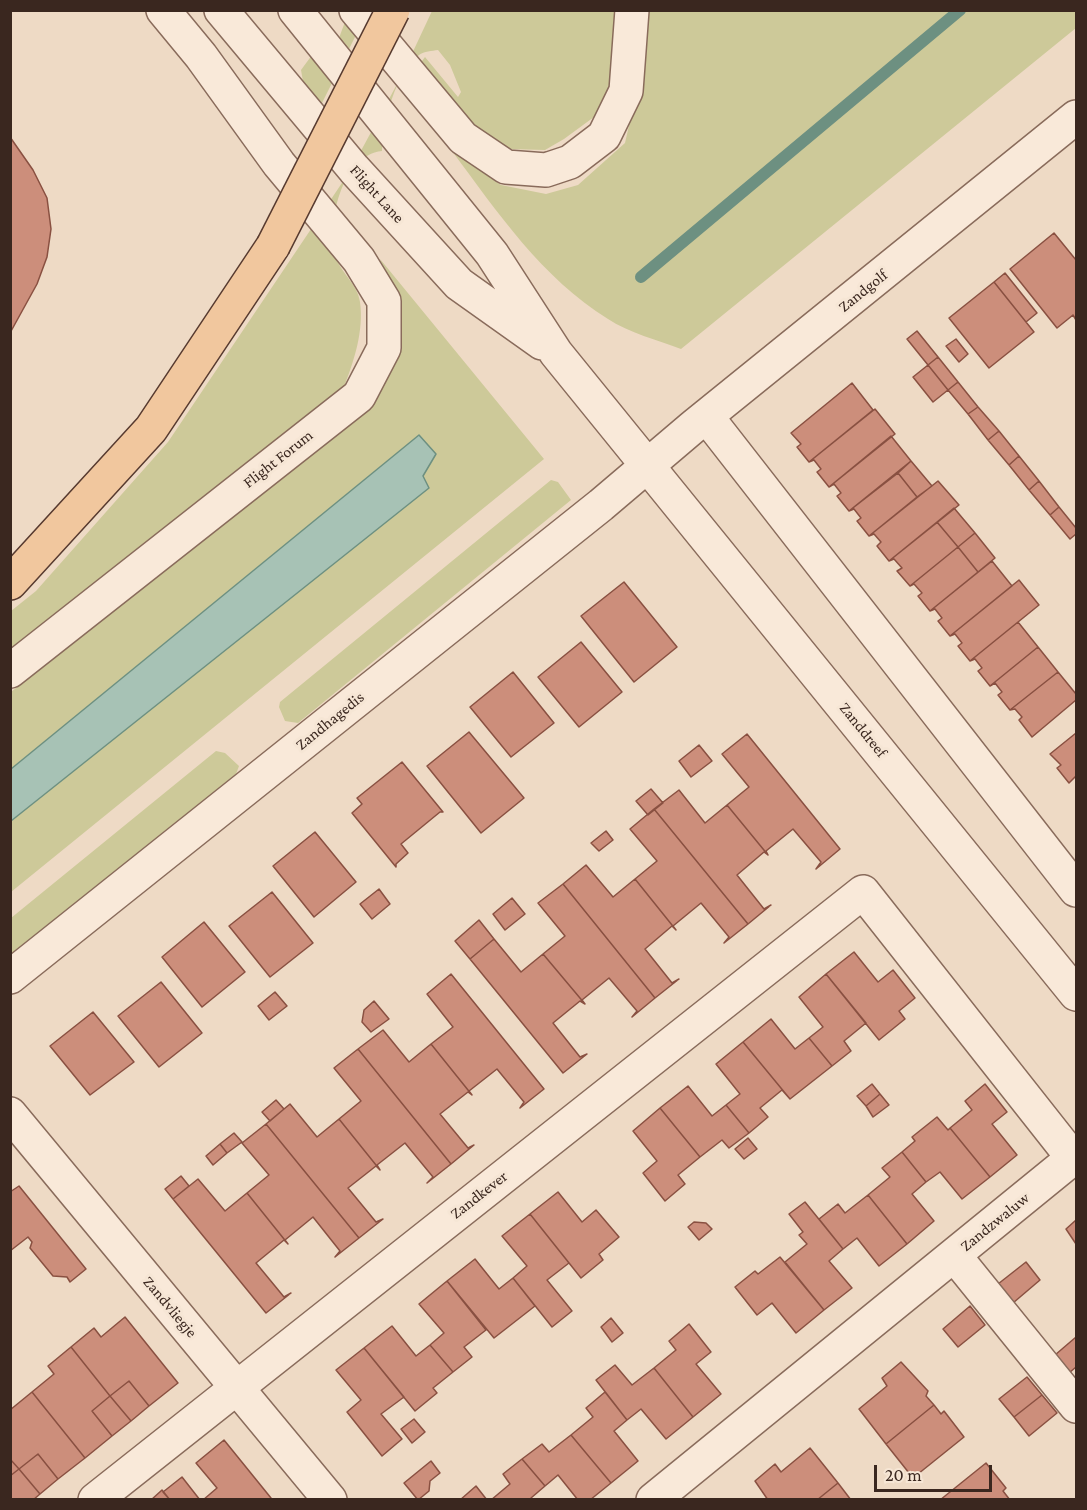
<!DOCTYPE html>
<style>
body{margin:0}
#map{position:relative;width:1087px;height:1510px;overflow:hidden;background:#eedac5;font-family:"Crimson Pro",serif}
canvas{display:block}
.frame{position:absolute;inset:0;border:12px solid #3a271f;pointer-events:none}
.scale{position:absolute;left:874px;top:1465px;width:118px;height:27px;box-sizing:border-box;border:3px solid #3a271f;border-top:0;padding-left:8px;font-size:18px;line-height:21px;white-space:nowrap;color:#3a271f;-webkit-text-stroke:4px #f6e6d5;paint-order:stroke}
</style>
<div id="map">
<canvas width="1087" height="1510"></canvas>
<div class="frame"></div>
<div class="scale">20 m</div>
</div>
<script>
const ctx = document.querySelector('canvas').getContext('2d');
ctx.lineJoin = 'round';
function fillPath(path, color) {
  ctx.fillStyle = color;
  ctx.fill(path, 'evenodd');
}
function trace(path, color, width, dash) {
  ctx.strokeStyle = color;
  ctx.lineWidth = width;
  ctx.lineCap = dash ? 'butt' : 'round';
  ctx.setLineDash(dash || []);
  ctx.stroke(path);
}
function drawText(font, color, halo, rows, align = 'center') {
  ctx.font = font + ' "Crimson Pro",serif';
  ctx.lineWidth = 6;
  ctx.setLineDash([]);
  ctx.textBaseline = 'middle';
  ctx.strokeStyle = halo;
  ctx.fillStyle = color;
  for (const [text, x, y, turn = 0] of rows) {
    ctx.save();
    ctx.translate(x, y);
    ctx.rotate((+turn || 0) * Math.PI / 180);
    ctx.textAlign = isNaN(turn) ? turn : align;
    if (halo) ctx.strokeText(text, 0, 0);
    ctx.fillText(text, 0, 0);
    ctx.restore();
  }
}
fillPath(new Path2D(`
 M349 11H368L319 109 305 93 301 70 315 51 339 38Z
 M432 11H617L613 79 594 117 564 139 545 150 508 149 476 132 419 65 425 57 458 97 461 92 450 65 438 50C432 51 424 51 419 55 395 74 383 121 382 151 341 155 326 225 336 258 342 274 358 285 360 302 364 331 354 361 344 387L11 654V611L36 591 168 442 350 171 402 75Z
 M647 11H1076V28L681 349C658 340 629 333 608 319 542 278 498 213 452 151L501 185 546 194 578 185 625 143 645 55Z
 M380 259 544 459 11 892V821L428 488 422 476 419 435 11 769V692L374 401 399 356 397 301Z
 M551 480 558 482 571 500 298 723 285 721 279 707 280 702Z
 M216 751 225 753 239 766 236 774 11 960V918Z`), '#cdc999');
const water = new Path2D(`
 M419 435 436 454 423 476 429 488 11 821V769Z`);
fillPath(water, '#a7c2b5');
trace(water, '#6d9081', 1.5);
trace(new Path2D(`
 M641 277 960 10`), '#6d9081', 12);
const building = new Path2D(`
 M10 137 33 170 47 198 51 229 47 257 37 284 10 333Z
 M1054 233 1076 260V320L1073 315 1057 328 1010 269Z
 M1005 273 1037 313 1026 322 994 282Z
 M994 282 1034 332 989 368 949 318Z
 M917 331 938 357 928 365 907 339Z
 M956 339 968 354 959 362 946 346Z
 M938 357 958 382 948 390 928 365Z
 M928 365 948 390 933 402 913 377Z
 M958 382 978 407 968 414 948 390Z
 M852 383 873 410 809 462 797 447 801 444 791 433Z
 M978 407 999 431 988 440 968 414Z
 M875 409 895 434 829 487 817 472 821 469 814 460 809 462Z
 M999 431 1019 456 1009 465 988 440Z
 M891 436 911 461 849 511 837 496 841 493 834 484 829 487Z
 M1019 456 1039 481 1029 490 1009 465Z
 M911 461 932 486 917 497 898 473Z
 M898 473 917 497 869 536 857 521 861 518 854 509 849 511Z
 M938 481 959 505 889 561 877 546 881 542 874 534 869 536Z
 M1039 481 1059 507 1050 515 1029 490Z
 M1059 507 1076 528V534L1070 539 1050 515Z
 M954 508 975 533 958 547 937 522Z
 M937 522 958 547 910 586 897 571 902 568 894 559 889 561Z
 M975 533 995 558 978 572 958 547Z
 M958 547 978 572 930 611 918 596 922 593 914 584 910 586Z
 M992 561 1012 586 950 636 938 621 942 618 935 609 930 611Z
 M1019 580 1039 605 970 661 958 646 962 643 955 634 950 636Z
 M624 582 677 647 634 682 581 616Z
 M1018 622 1038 647 990 686 978 671 982 668 975 659 970 661Z
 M581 642 622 692 579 727 538 677Z
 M1038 647 1058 672 1010 710 998 695 1002 692 995 683 990 686Z
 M513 672 554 723 511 757 470 707Z
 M1058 672 1076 694V700L1032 737 1019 720 1022 717 1015 709 1010 710Z
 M469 732 524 798 481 833 427 766Z
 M1076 733V776L1069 783 1057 768 1061 765 1050 754Z
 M747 734 840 849 816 869 821 862 793 829 766 851 768 855 727 805 749 787 722 754Z
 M699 745 712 761 691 777 679 761Z
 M402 762 443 812H440L401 844 408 853 396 864V867L352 813 362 804 357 798Z
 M651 789 663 803 648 815 636 801Z
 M679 790 705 823 727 805 768 855 764 852 737 875 764 909 771 905 748 924 654 809Z
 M654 809 748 924 724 943 729 937 701 903 673 926 676 930 635 879 657 861 630 829Z
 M606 831 613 840 599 851 591 843Z
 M315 832 356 882 314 917 273 866Z
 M586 865 613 897 635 879 676 930 672 926 645 949 672 983 679 979 655 998 563 884Z
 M563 884 655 998 632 1017 637 1011 609 978 582 1000 585 1004 543 954 565 936 538 903Z
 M379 889 390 904 372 919 360 904Z
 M272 892 313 943 270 977 229 926Z
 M512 898 525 914 505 930 493 914Z
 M479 920 494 939 470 959 455 941Z
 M204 922 245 972 202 1007 162 957Z
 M494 939 521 972 543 954 585 1004 580 1001 553 1023 580 1057 587 1054 563 1073 470 959Z
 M854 952 878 982 893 970 915 998 899 1011 905 1019 879 1040 826 974Z
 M451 974 544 1089 520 1108 524 1102 497 1069 469 1091 472 1095 431 1044 453 1027 427 994Z
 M826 974 866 1023 844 1041 851 1051 832 1066 809 1038 823 1027 799 997Z
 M161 982 202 1033 159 1067 118 1016Z
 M275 992 287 1006 269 1020 258 1006Z
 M374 1001 389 1019 371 1032 362 1022 364 1010Z
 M93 1012 134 1062 90 1095 50 1046Z
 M771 1019 795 1049 809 1038 832 1066 790 1099 743 1042Z
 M383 1030 409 1062 431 1044 472 1095 468 1092 440 1114 468 1148 474 1145 451 1164 358 1049Z
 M743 1042 790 1099 782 1090 760 1108 768 1117 749 1133 726 1105 740 1094 716 1064Z
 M358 1049 451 1164 427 1183 433 1177 405 1143 377 1165 380 1170 339 1119 361 1101 334 1068Z
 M872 1084 880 1094 866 1106 857 1096Z
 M985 1084 1007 1112 992 1124 1017 1155 990 1177 950 1128 972 1110 965 1101Z
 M688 1086 712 1116 726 1105 749 1133 729 1148 722 1140 700 1157 660 1108Z
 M880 1094 889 1105 873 1117 866 1106Z
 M276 1100 284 1109 270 1121 262 1112Z
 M290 1104 317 1137 339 1119 380 1170 376 1166 348 1188 376 1222 383 1219 359 1238 266 1124Z
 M660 1108 700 1157 678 1175 685 1184 665 1201 643 1173 657 1161 633 1131Z
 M937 1117 948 1130 950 1128 990 1177 962 1199 940 1172 926 1182 902 1152 915 1141 912 1137Z
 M266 1124 359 1238 335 1257 340 1251 313 1217 285 1240 288 1244 247 1193 269 1175 242 1143Z
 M234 1133 242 1142 227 1153 220 1144Z
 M748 1138 757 1149 744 1159 735 1149Z
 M220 1144 227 1153 213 1165 206 1156Z
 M902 1152 926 1182 912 1194 934 1221 907 1244 868 1195 890 1177 882 1168Z
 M181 1176 189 1186 173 1199 165 1189Z
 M198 1179 225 1211 247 1193 288 1244 284 1240 256 1263 284 1297 291 1293 266 1313 173 1199Z
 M19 1186 86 1269 70 1282 67 1277 53 1276 30 1248 32 1242 28 1237 10 1251V1192Z
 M558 1192 582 1222 596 1210 619 1237 599 1254 603 1260 581 1278 530 1214Z
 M868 1195 907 1244 879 1266 857 1238 843 1249 819 1219 838 1204 845 1213Z
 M805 1202 843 1249 829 1261 852 1288 824 1310 785 1262 807 1244 799 1235 803 1232 789 1214Z
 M530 1214 569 1263 547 1280 572 1311 552 1327 513 1278 527 1266 502 1236Z
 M1076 1220V1244L1066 1229Z
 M694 1222 706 1223 712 1229 699 1240 688 1227Z
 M780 1257 824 1310 796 1333 772 1303 757 1315 735 1287 755 1271 758 1274Z
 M475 1259 499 1289 513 1278 535 1306 494 1338 447 1281Z
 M1026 1262 1040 1280 1013 1303 998 1284Z
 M447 1281 486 1330 464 1347 472 1357 453 1372 430 1345 444 1333 419 1304Z
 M970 1306 985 1325 958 1347 943 1329Z
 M125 1317 178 1383 149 1406 129 1381 110 1396 71 1347 94 1328 101 1337Z
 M611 1318 623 1333 612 1342 601 1327Z
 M689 1324 711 1352 696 1364 721 1394 693 1417 654 1368 676 1350 669 1341Z
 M392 1326 416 1356 430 1345 453 1372 433 1388 437 1393 415 1411 364 1348Z
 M1076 1337V1367L1069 1373 1055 1355Z
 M71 1347 110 1396 92 1411 112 1436 85 1458 32 1392 54 1374 48 1366Z
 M364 1348 404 1397 381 1414 402 1439 382 1456 347 1412 361 1400 336 1370Z
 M901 1362 928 1391 926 1396 934 1405 886 1444 859 1409 887 1386 882 1378Z
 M615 1365 632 1385 654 1368 693 1417 666 1439 641 1409 627 1420 596 1380Z
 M1027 1377 1042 1395 1014 1417 999 1399Z
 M129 1381 149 1406 131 1421 110 1396Z
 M32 1392 85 1458 58 1479 38 1454 19 1469 10 1459V1410Z
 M605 1392 627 1420 614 1431 638 1461 611 1483 571 1435 593 1417 586 1408Z
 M1042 1395 1057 1413 1029 1436 1014 1417Z
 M110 1396 131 1421 112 1436 92 1411Z
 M934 1405 941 1414 944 1411 964 1437 913 1478 886 1444Z
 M414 1419 425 1432 412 1443 401 1429Z
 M571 1435 611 1483 590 1500H578L558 1475 545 1486 522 1459 542 1444 549 1452Z
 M224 1440 271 1498 269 1500H203L217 1488 196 1463Z
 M810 1448 838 1483 817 1500H768L755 1481 775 1464 781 1472Z
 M38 1454 58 1479 40 1494 19 1469Z
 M10 1459 19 1469 10 1476Z
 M522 1459 545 1486 531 1498 532 1500H491L510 1484 503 1474Z
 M431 1461 440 1473 430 1481 429 1491 418 1500 404 1483Z
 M986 1463 1006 1488 1003 1491 1010 1500H940Z
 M19 1469 40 1494 33 1500H13L10 1497V1476Z
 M182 1477 200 1500H170L163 1492Z
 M838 1483 851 1500H817Z
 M476 1486 487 1500H460Z
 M162 1490 170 1500H151Z`);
fillPath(building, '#cc8e7b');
trace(building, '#895041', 1.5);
const minor = new Path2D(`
 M221 10 354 169 459 284 542 343
 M295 10 492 254 556 353 1076 994
 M356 10 463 138 506 167 546 170 570 162 604 136 626 91 632 10
 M707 417 1076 890
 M10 671 359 396 384 348V301L359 260 279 164 201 56 163 10
 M10 977 601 505 694 426 1076 117
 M10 1114 330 1500
 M954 1255 1076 1406
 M95 1500 863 892 1073 1158 653 1500`);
const major = new Path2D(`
 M10 583 151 429 273 246`);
trace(minor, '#896b5b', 36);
trace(major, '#573a2f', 36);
trace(minor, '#f9e9d9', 33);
trace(major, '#f1c79e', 33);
const majorBridge = new Path2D(`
 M273 246 393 10`);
trace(majorBridge, '#573a2f', 36, []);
trace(majorBridge, '#f1c79e', 33);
drawText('16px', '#3a271f', '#f6e6d5', [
 ["Flight Lane",377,194,48],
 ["Zandgolf",863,291,-39],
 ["Flight Forum",278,459,-38],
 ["Zandhagedis",330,721,-39],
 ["Zanddreef",863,730,51],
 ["Zandkever",479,1195,-38],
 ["Zandzwaluw",995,1222,-39],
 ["Zandvliegje",170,1307,50]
]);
</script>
